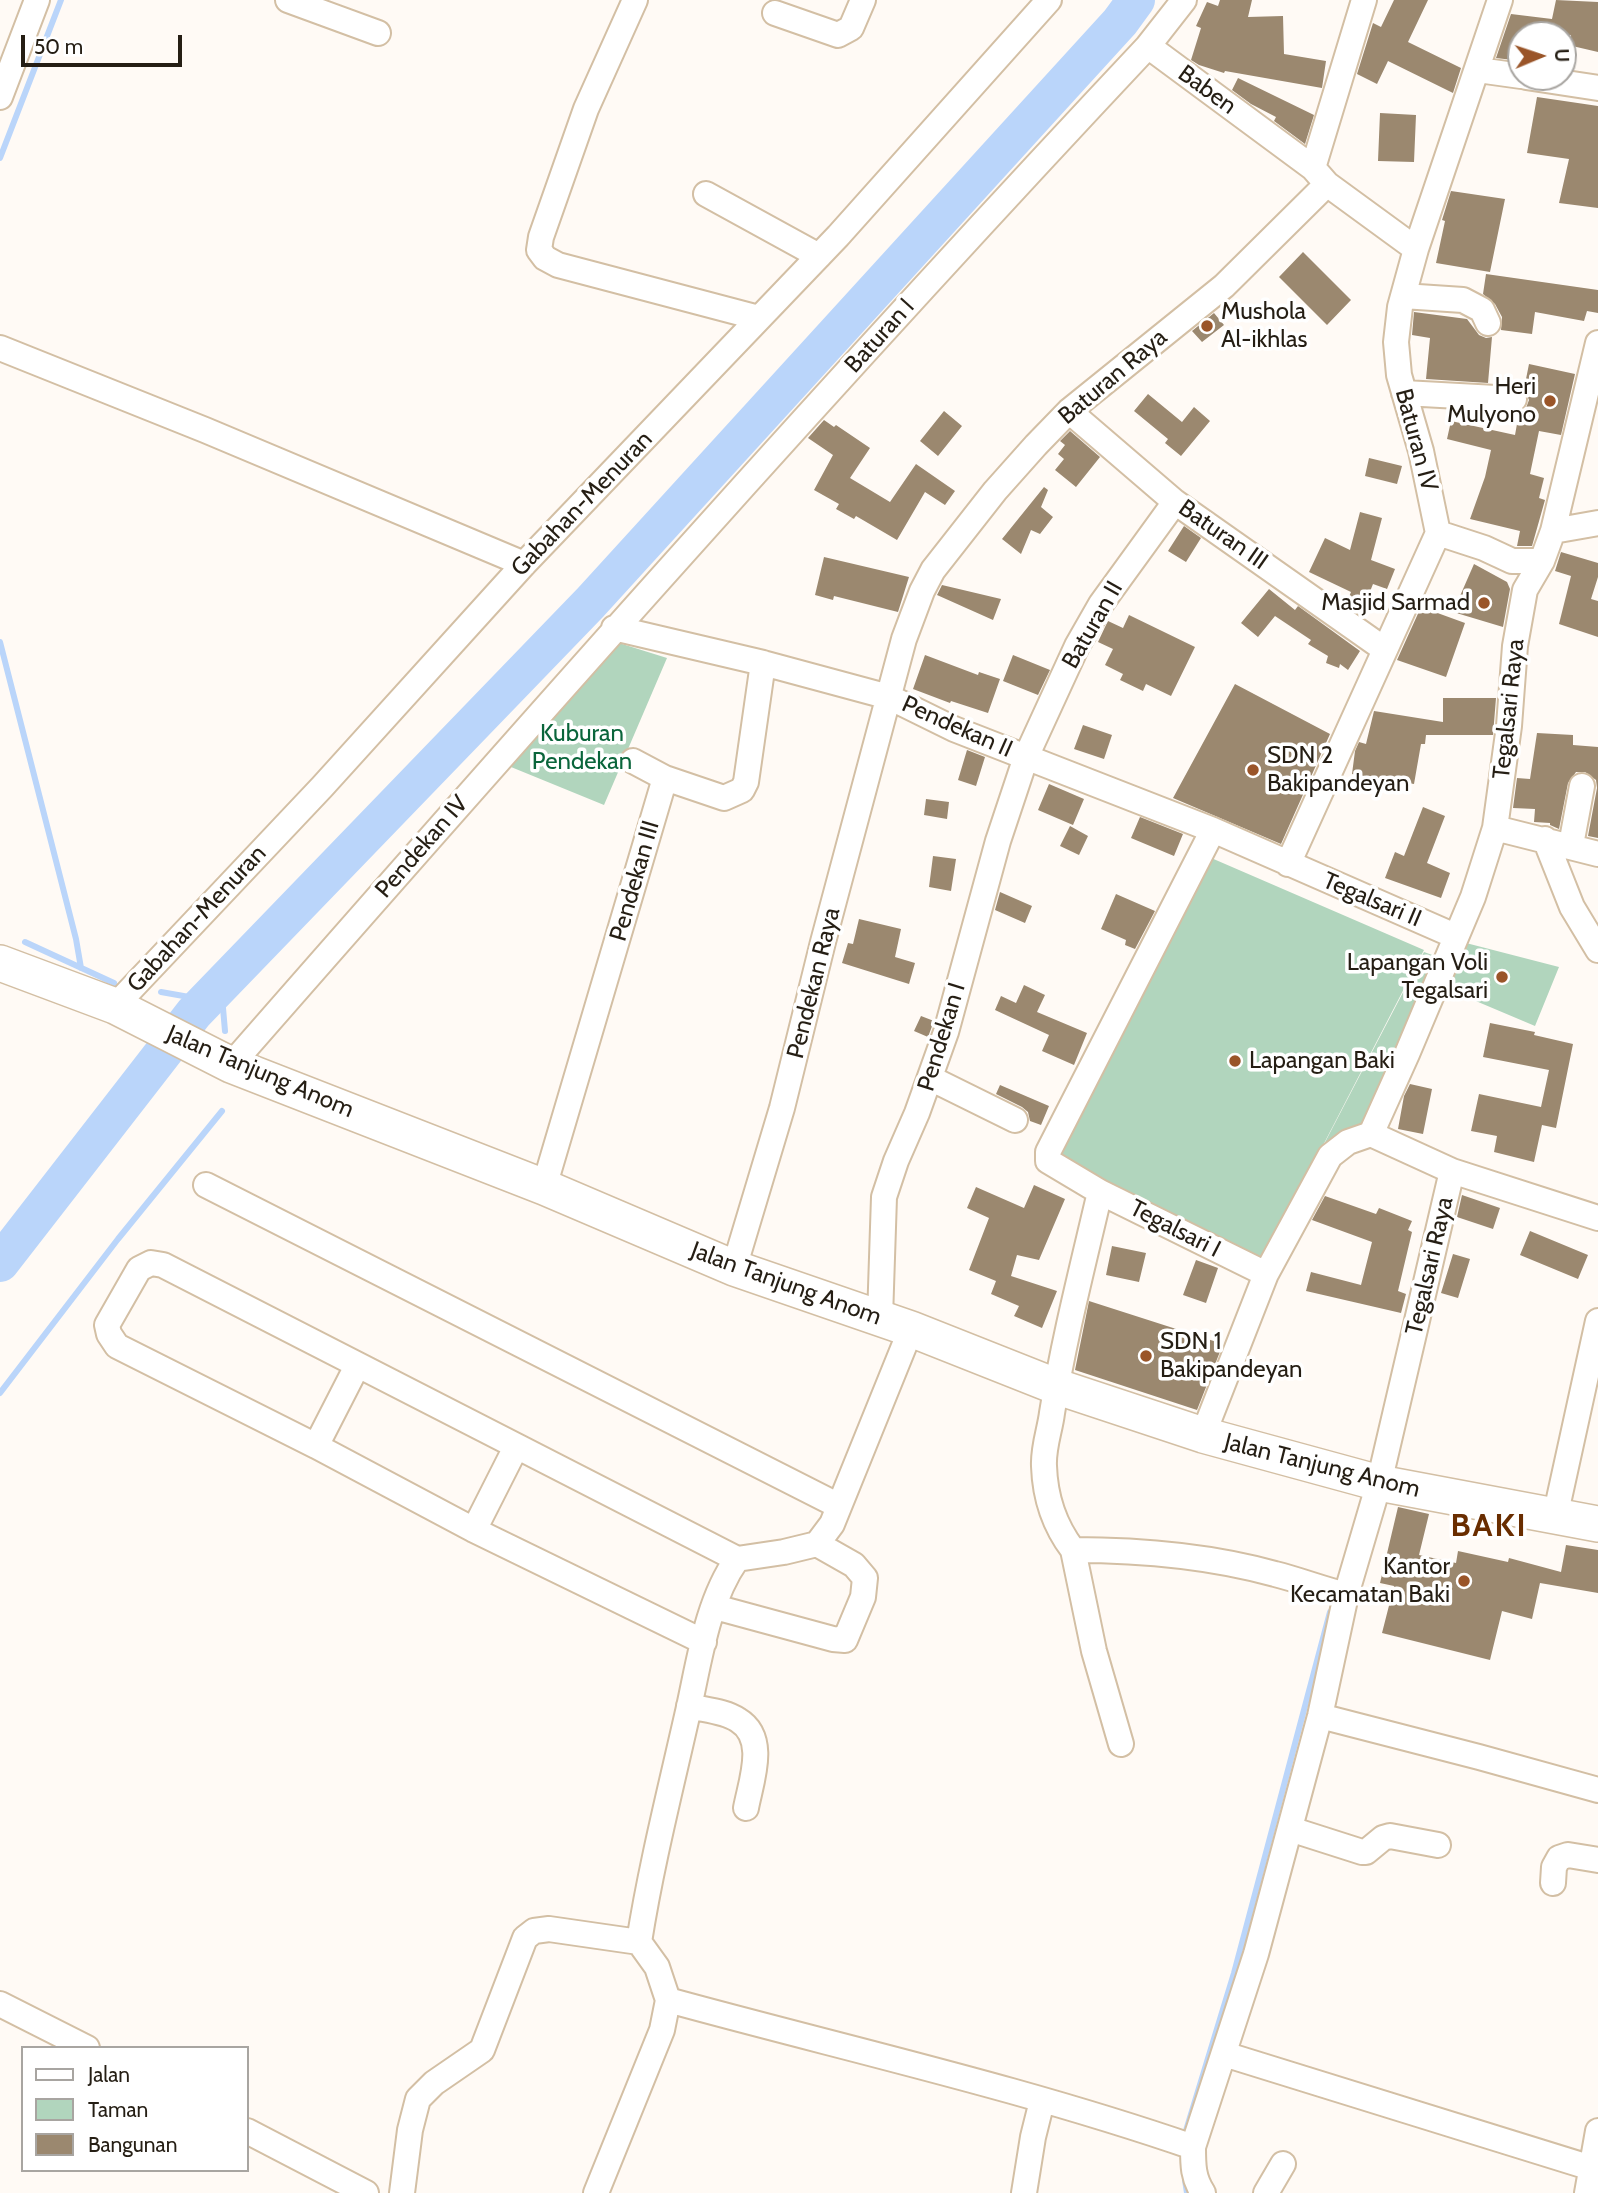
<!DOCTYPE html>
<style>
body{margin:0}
#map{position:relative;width:1598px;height:2193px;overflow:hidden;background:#fffaf5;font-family:Cabin,sans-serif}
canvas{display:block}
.legend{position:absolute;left:21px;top:2046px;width:228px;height:126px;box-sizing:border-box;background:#fff;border:2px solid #a8a5a1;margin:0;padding:9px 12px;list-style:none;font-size:21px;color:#251e14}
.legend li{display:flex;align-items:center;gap:14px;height:35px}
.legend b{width:35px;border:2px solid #a8a5a1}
.north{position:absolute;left:1507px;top:21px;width:70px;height:70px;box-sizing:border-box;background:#fff;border:2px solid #a8a5a1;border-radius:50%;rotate:88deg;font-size:19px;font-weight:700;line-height:28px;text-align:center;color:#251e14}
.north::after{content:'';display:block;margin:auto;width:24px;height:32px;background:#9a5529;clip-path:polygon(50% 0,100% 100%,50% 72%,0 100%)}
.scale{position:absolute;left:21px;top:35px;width:161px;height:32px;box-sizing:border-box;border:4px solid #251e14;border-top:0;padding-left:9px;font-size:21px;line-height:24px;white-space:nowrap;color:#251e14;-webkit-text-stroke:5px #fff;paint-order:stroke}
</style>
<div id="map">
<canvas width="1598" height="2193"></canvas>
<ul class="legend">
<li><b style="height:9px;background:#fff"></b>Jalan</li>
<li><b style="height:19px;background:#b1d5bd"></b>Taman</li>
<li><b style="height:19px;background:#9b886f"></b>Bangunan</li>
</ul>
<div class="north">U</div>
<div class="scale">50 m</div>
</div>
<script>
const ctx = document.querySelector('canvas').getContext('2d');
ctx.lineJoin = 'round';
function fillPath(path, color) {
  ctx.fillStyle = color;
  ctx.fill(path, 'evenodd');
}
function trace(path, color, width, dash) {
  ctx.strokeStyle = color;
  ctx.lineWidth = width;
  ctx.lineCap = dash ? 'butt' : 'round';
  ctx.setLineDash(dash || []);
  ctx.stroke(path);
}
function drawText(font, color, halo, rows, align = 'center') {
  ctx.font = font + ' Cabin,sans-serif';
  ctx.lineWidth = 7;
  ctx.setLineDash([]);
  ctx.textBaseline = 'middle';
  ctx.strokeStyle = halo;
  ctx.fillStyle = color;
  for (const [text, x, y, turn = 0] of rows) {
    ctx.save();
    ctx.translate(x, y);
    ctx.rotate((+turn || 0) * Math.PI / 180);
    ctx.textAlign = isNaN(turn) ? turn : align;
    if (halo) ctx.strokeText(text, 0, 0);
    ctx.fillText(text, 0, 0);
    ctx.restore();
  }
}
fillPath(new Path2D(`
 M619 643 667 658 604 805 511 767Z
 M1202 854 1424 950 1257 1273 1050 1172Z
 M1466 943 1559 967 1535 1026 1445 988Z
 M1424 952 1435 956 1361 1126 1321 1150Z`), '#b1d5bd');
trace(new Path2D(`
 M0 158 61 0
 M0 642 76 939 81 968
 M25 942 114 983
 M221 985 225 1031
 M161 992 206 1000
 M0 1393 118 1239 222 1111
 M1184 2137 1234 1973 1330 1612
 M1185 2180 1187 2193`), '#bad5fa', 6);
trace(new Path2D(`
 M0 1263 194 1013 590 603 1120 22 1136 0`), '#bad5fa', 38);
fillPath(new Path2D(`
 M1220 0H1252L1248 17 1283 16 1284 54 1326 61 1322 88 1225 71 1224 73 1199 65 1191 60 1201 28 1196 26 1207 2 1218 6Z
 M1394 0H1428L1408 42 1461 68 1453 93 1388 61 1377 84 1357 74 1373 23 1381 27Z
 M1556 0 1598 2V52L1568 45 1571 35H1521V61L1496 58 1511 14 1552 19Z
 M1238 78 1314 115 1305 144 1274 121 1276 117 1251 104 1232 90Z
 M1537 97 1598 106V208L1559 203 1569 159 1527 153Z
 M1380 113 1416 115 1414 162 1378 161Z
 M1451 191 1505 199 1490 272 1436 263 1445 221 1442 220Z
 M1303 252 1351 300 1327 325 1279 277Z
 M1486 274 1598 290V313L1587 311 1584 321 1535 312 1532 334 1501 330 1502 317 1495 304 1483 294Z
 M1414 312 1467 319 1479 335 1486 338 1492 337 1488 383 1426 379 1430 338 1412 335Z
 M1214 313 1224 325 1202 342 1192 331Z
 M1529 364 1575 374 1561 435 1539 431 1530 474 1544 478 1539 498 1545 500 1532 546H1517L1520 531 1470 519 1485 477 1491 450 1447 439 1451 421 1515 435 1519 413 1526 408 1529 400 1524 389Z
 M1148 394 1182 422 1194 407 1210 421 1181 456 1165 443 1168 439 1134 411Z
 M944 411 962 426 938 456 920 441Z
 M824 420 834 427 836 425 870 448 850 478 890 502 916 464 955 491 945 505 925 492 897 540 856 516 854 519 836 509 839 504 814 490 833 455 808 438Z
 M1070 431 1100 457 1076 487 1055 470 1064 459 1058 454 1065 445 1060 441Z
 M1369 458 1402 466 1397 484 1365 476Z
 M1044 487 1048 490 1041 507 1053 517 1040 534 1031 530 1021 554 1002 539Z
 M1360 512 1382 518 1371 560 1395 569 1387 589 1373 584 1361 614 1346 604 1351 592 1309 572 1325 538 1350 550Z
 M1184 526 1201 538 1186 562 1168 551Z
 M1561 552 1598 563V577L1591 599 1598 601V637L1559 624 1571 576 1555 571Z
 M824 557 909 577 898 612 834 596 833 600 815 595Z
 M1474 564 1507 582 1510 589 1503 627 1453 612Z
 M942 585 1001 599 993 620 937 595Z
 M1269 589 1295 610 1298 606 1360 651 1348 670 1340 664 1339 668 1326 663 1328 656 1308 644 1311 640 1275 616 1258 637 1241 623Z
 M1421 607 1465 623 1446 677 1397 660Z
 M1129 615 1195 647 1171 696 1146 684 1143 691 1120 680 1123 674 1105 665 1113 649 1098 642 1105 627 1108 621 1123 628Z
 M925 655 978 675 979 672 1000 679 988 713 951 701 950 703 913 689Z
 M1013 655 1050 670 1038 695 1003 681Z
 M1235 684 1330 734 1281 844 1173 798Z
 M1443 698H1496L1493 735H1426L1425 744H1421L1414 784 1352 774 1355 751 1359 742 1366 744 1374 711 1443 722Z
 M1083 725 1112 735 1104 759 1074 749Z
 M1537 733 1573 735V745L1598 747V838L1588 836 1597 788 1596 780 1585 772H1576L1568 783 1559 829 1550 825V823L1534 822 1535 809 1513 808 1517 778 1530 779Z
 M967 750 985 757 976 786 958 780Z
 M1049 784 1084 799 1073 825 1038 810Z
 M926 799 949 802 947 819 924 815Z
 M1423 807 1445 816 1427 863 1450 873 1441 898 1385 878 1395 852 1404 856Z
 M1140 817 1183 834 1174 856 1131 838Z
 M1070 826 1088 836 1079 855 1060 846Z
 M933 856 956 859 951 891 929 887Z
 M1000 892 1032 906 1025 923 995 910Z
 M1116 894 1155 911 1135 949 1125 945 1126 940 1101 929Z
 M859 919 901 929 895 957 915 963 909 984 842 963 848 943 853 944Z
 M1024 985 1045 995 1037 1012 1087 1033 1074 1065 1042 1051 1049 1035 995 1010 1001 996 1016 1003Z
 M921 1016 934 1021 928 1037 914 1031Z
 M1490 1023 1535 1032 1534 1035 1573 1044 1556 1128 1542 1125 1534 1162 1494 1152 1497 1136 1471 1131 1479 1094 1541 1107 1549 1070 1483 1057Z
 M1410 1084 1432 1089 1423 1134 1398 1129 1404 1096Z
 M1000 1085 1049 1106 1041 1125 1030 1121 1028 1112 1022 1107 996 1094Z
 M1034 1185 1065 1199 1039 1260 1017 1255 1011 1276 1057 1291 1042 1328 1014 1316 1019 1306 991 1294 996 1281 969 1270 989 1218 967 1208 976 1187 1024 1208Z
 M1462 1195 1500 1208 1493 1229 1457 1217Z
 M1325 1196 1376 1214 1379 1208 1412 1221 1408 1230 1412 1232 1398 1291 1406 1294 1401 1313 1306 1291 1311 1272 1361 1285 1372 1242 1312 1220Z
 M1530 1231 1588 1255 1578 1279 1520 1255Z
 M1112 1246 1146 1253 1139 1282 1106 1275Z
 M1453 1254 1470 1259 1458 1298 1441 1293Z
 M1196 1260 1218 1268 1206 1303 1183 1295Z
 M1089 1301 1223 1344 1197 1410 1075 1370Z
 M1398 1507 1429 1514 1419 1555 1456 1563 1458 1551 1508 1562 1509 1558 1561 1572 1566 1545 1598 1550V1593L1540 1583 1532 1619 1502 1611 1490 1660 1382 1633 1394 1586 1380 1583Z`), '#9b886f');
const minor = new Path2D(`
 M288 0 378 33
 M635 0 586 109 541 237 539 250 545 258 558 265 759 318
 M1184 0 1148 46 1313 168 1327 184
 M775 13 838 35 851 28 863 0
 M1478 70 1521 76
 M1526 77 1598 88
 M0 97 37 0
 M1313 168 1364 0
 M706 194 819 256
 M1403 296 1463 300 1482 310 1488 323
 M0 348 205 430 524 564
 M1404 393 1514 399
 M1069 411 1175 502 1384 649
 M1553 531 1598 523
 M1438 533 1484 548 1512 561H1542
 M614 628 763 663 889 697 954 729 1213 830 1455 936
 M633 761 665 778
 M1495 828 1598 854
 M1213 830 1048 1152V1161L1100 1192 1266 1274 1330 1156 1348 1142 1371 1134
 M1545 839 1572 907 1598 950
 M1571 845 1582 786
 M1288 864 1438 533 1421 451 1399 375 1396 342 1400 307 1416 249 1500 0
 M115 1006 322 787 524 564 838 236 1049 0
 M231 1065C532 721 835 379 1148 46
 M930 1078 1015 1120
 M1452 1171 1598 1218
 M206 1185 839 1506
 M544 1187 665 778 724 798 742 790 746 782 763 663
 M1100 1192C1083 1265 1064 1338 1052 1413 1050 1430 1043 1447 1044 1466 1045 1497 1054 1525 1073 1550 1140 1550 1210 1556 1275 1574 1299 1580 1322 1589 1346 1595
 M734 1268 782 1108 823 942 904 639 922 591 933 570 995 491 1036 445 1069 411 1224 286 1327 184 1416 249
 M880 1318 884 1197 896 1161 917 1113 946 1032 998 841 1026 757 1077 646 1101 604 1175 502
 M911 1329 832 1524 817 1544 784 1552 737 1559C706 1603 699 1664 687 1716 670 1791 651 1866 639 1942L657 1967 668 2000C843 2048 1022 2088 1193 2147
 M1203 1435 1266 1274
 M316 1446 357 1366
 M1555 1517 1598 1321
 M474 1530 516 1447
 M1073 1550 1094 1651 1121 1744
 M715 1607 833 1639 845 1640 863 1597 865 1578 854 1565 817 1544
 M704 1642 474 1530 316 1446 117 1346 109 1334 107 1325 139 1269 151 1263 163 1265 737 1559
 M689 1706C705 1710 725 1711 738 1720 768 1738 751 1781 746 1808
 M1320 1716 1479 1757 1598 1790
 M1290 1829 1362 1852H1366L1383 1838 1390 1836 1438 1845
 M1553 1883 1554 1867 1559 1858 1568 1855 1598 1860
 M0 2004 87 2048
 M1224 2054 1598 2170
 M247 2131 366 2193
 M402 2193 410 2130 418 2099 434 2083 482 2050 525 1938 534 1931 549 1929 639 1942
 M596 2193 662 2030 668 2000
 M1024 2193 1033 2137 1042 2101
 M1203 2193C1193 2178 1193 2165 1193 2147L1256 1954 1320 1716 1346 1595 1379 1483 1452 1171 1371 1134 1407 1054 1473 897 1495 828 1509 726 1515 646 1525 590 1542 561 1553 531 1598 343
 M1266 2193 1283 2164
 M1587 2193 1598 2131`);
const secondary = new Path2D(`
 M0 963 115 1006 231 1065 544 1187 734 1268 911 1329 1055 1386 1203 1435 1379 1483 1598 1524`);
trace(minor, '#d3bfa4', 28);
trace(secondary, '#d3bfa4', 38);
trace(minor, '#fff', 24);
trace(secondary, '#fff', 35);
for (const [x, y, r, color] of [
 [1207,326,7,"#9a5529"],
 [1550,401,7,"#9a5529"],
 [1484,603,7,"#9a5529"],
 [1253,770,7,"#9a5529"],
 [1502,977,7,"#9a5529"],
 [1235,1061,7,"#9a5529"],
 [1146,1356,7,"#9a5529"],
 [1464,1581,7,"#9a5529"]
]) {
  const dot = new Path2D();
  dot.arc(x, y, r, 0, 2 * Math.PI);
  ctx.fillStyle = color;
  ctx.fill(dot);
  trace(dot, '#fff', 2.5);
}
drawText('24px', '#251e14', '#fff', [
 ["Baben",1207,90,36],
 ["Baturan I",880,336,-48],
 ["Baturan Raya",1113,377,-40],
 ["Baturan IV",1416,440,75],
 ["Gabahan-Menuran",582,504,-46],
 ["Baturan III",1223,535,35],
 ["Baturan II",1093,625,-60],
 ["Tegalsari Raya",1509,709,-84],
 ["Pendekan II",957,727,24],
 ["Pendekan IV",422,847,-49],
 ["Pendekan III",635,881,-74],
 ["Tegalsari II",1372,900,23],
 ["Gabahan-Menuran",197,919,-47],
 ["Pendekan Raya",814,983,-76],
 ["Pendekan I",942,1037,-73],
 ["Jalan Tanjung Anom",260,1072,23],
 ["Tegalsari I",1175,1229,27],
 ["Tegalsari Raya",1430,1266,-77],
 ["Jalan Tanjung Anom",786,1284,20],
 ["Jalan Tanjung Anom",1322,1466,14]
]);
drawText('24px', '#251e14', '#fff', [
 ["Mushola",1221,312],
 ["Al-ikhlas",1221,340],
 ["Heri",1536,387,"right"],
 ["Mulyono",1536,415,"right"],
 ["Masjid Sarmad",1470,603,"right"],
 ["SDN 2",1267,756],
 ["Bakipandeyan",1267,784],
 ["Lapangan Voli",1488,963,"right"],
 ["Tegalsari",1488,991,"right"],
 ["Lapangan Baki",1249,1061],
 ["SDN 1",1160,1342],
 ["Bakipandeyan",1160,1370],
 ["Kantor",1450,1567,"right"],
 ["Kecamatan Baki",1450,1595,"right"]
], 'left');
drawText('24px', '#0a653b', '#fff', [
 ["Kuburan",582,734],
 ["Pendekan",582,762]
]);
ctx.letterSpacing = '2px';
drawText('bold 32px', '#692d00', '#fff', [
 ["BAKI",1489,1527]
]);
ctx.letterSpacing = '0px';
</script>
